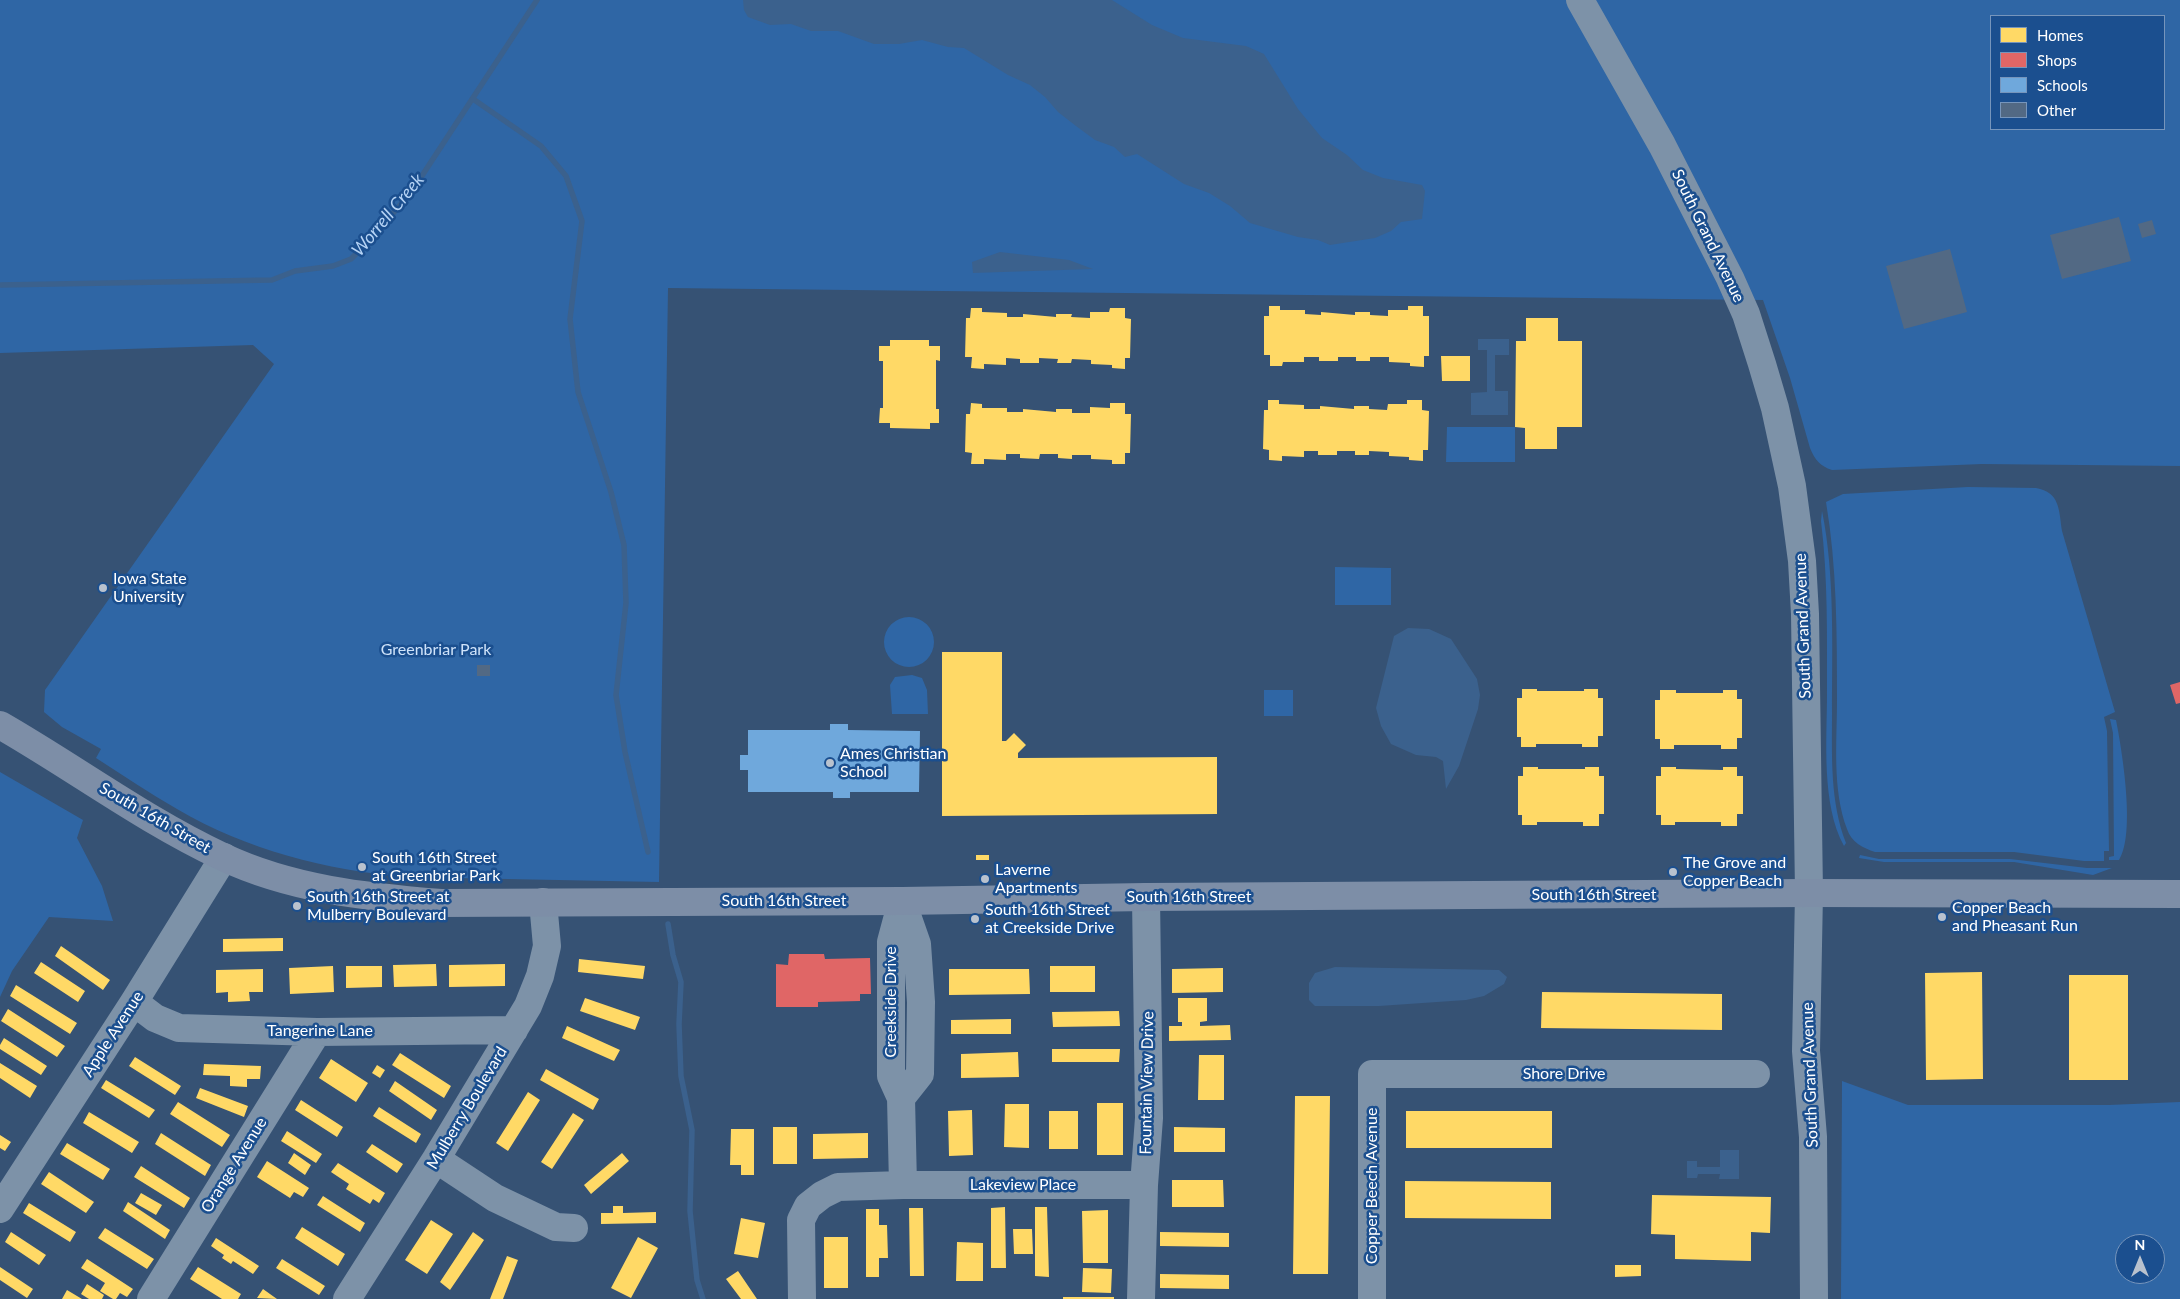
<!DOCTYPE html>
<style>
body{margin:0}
#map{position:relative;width:2180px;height:1299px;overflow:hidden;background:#365274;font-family:Lato,sans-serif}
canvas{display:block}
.legend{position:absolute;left:1990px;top:15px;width:175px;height:115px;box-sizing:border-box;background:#1b4f8f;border:1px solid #7695bc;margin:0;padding:6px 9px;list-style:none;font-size:15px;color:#fff}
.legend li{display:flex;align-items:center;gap:10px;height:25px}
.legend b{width:25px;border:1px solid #7695bc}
.north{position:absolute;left:2115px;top:1234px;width:50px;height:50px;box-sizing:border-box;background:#1b4f8f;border:1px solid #7695bc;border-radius:50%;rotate:0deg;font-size:14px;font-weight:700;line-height:20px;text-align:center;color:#fff}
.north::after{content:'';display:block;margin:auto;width:18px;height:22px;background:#b9c2ce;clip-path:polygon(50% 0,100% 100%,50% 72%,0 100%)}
</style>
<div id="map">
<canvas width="2180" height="1299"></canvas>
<ul class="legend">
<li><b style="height:14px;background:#ffd966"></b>Homes</li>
<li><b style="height:14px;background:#e06666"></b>Shops</li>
<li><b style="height:14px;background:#6fa8dc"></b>Schools</li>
<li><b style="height:14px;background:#526984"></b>Other</li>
</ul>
<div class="north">N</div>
</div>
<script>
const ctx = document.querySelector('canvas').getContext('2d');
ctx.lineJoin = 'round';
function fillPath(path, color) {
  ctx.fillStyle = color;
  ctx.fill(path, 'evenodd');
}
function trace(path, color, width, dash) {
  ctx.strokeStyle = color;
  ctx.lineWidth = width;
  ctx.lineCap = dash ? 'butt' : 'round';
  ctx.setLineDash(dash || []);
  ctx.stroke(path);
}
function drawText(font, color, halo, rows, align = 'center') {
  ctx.font = font + ' Lato,sans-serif';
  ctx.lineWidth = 5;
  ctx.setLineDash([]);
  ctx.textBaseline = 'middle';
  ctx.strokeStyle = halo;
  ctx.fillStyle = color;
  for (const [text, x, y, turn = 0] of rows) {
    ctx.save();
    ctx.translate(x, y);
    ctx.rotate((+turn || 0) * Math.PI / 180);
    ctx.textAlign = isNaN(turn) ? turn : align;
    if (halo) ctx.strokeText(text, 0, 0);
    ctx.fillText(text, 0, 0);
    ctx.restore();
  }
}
fillPath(new Path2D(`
 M0 0H2180V466L1982 464 1832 470C1820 466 1815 460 1810 448L1790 378 1763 300 668 288 659 882 406 877C326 870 247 850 177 809 149 793 123 775 96 758L101 749 62 727 44 712 45 690 274 364 253 345 0 353ZM1991 16H2164V129H1991Z
 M1447 427H1515V462H1446Z
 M1968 487 2036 488C2060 492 2059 510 2062 531L2115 712 2104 717 2107 731 2109 851H2104V861H2084L2014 852H1875C1863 848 1851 842 1847 829 1832 789 1837 742 1837 700 1837 634 1837 567 1826 502L1843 494Z
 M1822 511C1835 574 1832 650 1832 714 1832 757 1830 802 1846 843L1844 846C1821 804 1827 739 1827 693 1827 636 1828 578 1821 521Z
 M1335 567 1391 568V605H1335Z
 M884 642a25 25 0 1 1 50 0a25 25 0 1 1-50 0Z
 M912 675 922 678 927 690 928 714H892L890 685 895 677Z
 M1264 690H1293V716H1264Z
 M2110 719 2116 720C2122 750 2136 834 2119 860H2109V857L2114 856 2113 733Z
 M0 772 83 820 77 838 102 886 113 921 49 917 12 971 0 997Z
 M1860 855 1879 859H2010L2087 868H2112L2093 875 2014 862H1884L1859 858Z
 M1842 1081 1908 1105H2109L2180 1102V1299H1841ZM2125 1244H2155V1274H2125Z`), '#2f66a5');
fillPath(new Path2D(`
 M743 0H1112L1152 25 1183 38 1246 46 1264 54 1298 109 1322 138 1347 155 1363 170 1383 178 1422 185 1425 191 1422 219 1401 222 1391 231 1375 238 1330 245 1318 240 1298 237 1250 223 1230 206 1209 193 1184 184 1137 154 1125 157 1114 147 1095 140 1076 126 1058 112 1045 97 1030 85 1008 75 964 48 948 47 922 40 899 44H874L838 31H811L791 24 770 25 748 17 744 10Z
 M1000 252 1069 260 1093 269 973 273 972 262Z
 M1478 339H1509V355H1495V391H1508V415H1471V393L1487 392V350H1478Z
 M1408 628 1429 629 1451 639 1477 679 1480 695 1478 709 1459 766 1446 789 1443 761 1436 757 1416 755 1391 744 1381 726 1376 708 1394 636Z
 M1335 967 1499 970 1507 977 1504 984 1484 996 1466 1000 1379 1006H1315L1309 1000V983L1315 973Z
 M1720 1150H1739V1179H1719L1720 1174H1698L1697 1178H1687V1161H1697V1167H1720Z`), '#3b618d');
fillPath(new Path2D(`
 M1269 306H1280V310H1305V314L1321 315V312L1355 315V312H1370V315L1388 316V310H1408V306H1423V316H1429V356H1424V367L1410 366V363L1389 362V357H1370V361H1356V357H1338V361H1319V357H1304V362H1283L1282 366H1270V355H1264V316H1269Z
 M971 308H982V312L1007 313V317H1023V314L1056 317V314H1072L1071 317 1090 318V312H1109L1110 308H1125V318L1131 319 1130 358H1125V369L1112 368V365L1091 364V360L1072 359 1071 363H1057L1058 359 1039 358V363H1020V359L1006 358V365L984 364V369L971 368 972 357H965L966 318H970Z
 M1526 318H1558V341H1582V427H1557V449H1525V428L1515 427 1516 341H1526Z
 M890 340H929V346H940V361L936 360V409H939V423H930V429L890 428V423H879L880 408H883V361H879V346H890Z
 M1441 356H1470V381H1442Z
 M1268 400H1279V404L1304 405V409H1320V406L1354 409V406H1369V409L1387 410 1388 404H1407V400H1422V410L1429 411 1428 450H1423V461L1409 460V457L1389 456V452L1369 451V455H1355V451H1337V455H1318V451H1304V457L1282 456V461L1269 460V450L1263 449 1264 410H1268Z
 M971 403 982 404V408H1007V412H1023V409L1056 412V409H1072V413H1090V407L1110 408V403H1125V414H1131L1130 453H1125V464H1112V460L1091 459V455H1072V459L1058 458V454H1040L1039 459 1020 458V454H1006V460L984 459V464H971L972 453 965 452 966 414H970Z
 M942 652H1002V741H1006L1014 733 1026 745 1018 753V758L1217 757V814L942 816Z
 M1522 689H1537V691H1584V689H1598V698H1603V736H1598V747H1582V744H1536V747H1521V737H1517V698H1522Z
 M1660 690H1676V693H1723V690H1737V699H1742V738H1737V749H1721V745H1674V749H1660V739H1655V700H1660Z
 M1523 767H1538V769H1585V767H1599V776H1604V814H1599V826H1583V822H1537V825H1522V815H1518V776H1523Z
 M1661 767H1676V769L1723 770V767H1737V776H1743V814H1737V826H1721V822H1675V825H1661V815H1656V776H1661Z
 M976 855H989V860H976Z
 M283 938V951L223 952V939Z
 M61 946 110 980 103 990 55 956Z
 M579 959 645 966 643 979 578 972Z
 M41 962 85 991 78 1002 34 973Z
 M436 964 437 986 394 987 393 965Z
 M505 964V986L449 987V965Z
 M333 966 334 992 290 994 289 968Z
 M346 966H382V987L346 988Z
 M1050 966H1095V992H1050Z
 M1223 968V992L1172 993V969Z
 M263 969V992H249L250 1001 228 1002V992L216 993V970Z
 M949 969H1029L1030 994 949 995Z
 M1982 972 1983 1079 1926 1080 1925 973Z
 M2069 975H2128V1080H2069Z
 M16 985 77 1023 70 1034 10 996Z
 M1542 992 1722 994V1030L1541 1028Z
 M585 998 640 1017 635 1030 580 1011Z
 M1178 998H1207V1021L1200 1022V1026L1230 1025 1231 1040 1169 1041V1026H1182V1022H1178Z
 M8 1009 65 1046 57 1057 1 1021Z
 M1119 1011 1120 1026 1053 1027 1052 1012Z
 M1011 1019V1034H951V1020Z
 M567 1026 620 1050 614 1061 562 1038Z
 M4 1038 47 1066 41 1075 0 1049V1045Z
 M1052 1049H1120L1119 1062H1052Z
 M1018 1052 1019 1077 961 1078V1054Z
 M400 1053 451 1086 444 1098 392 1065Z
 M1199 1055H1224V1100H1198Z
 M135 1057 181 1086 175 1095 129 1066Z
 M331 1059 368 1083 356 1102 319 1078Z
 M0 1063 37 1086 30 1098 0 1078Z
 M204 1064 261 1066 260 1079H247V1087L230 1086V1076L203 1075Z
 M377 1065 385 1070 380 1078 372 1073Z
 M546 1069 599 1099 593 1110 540 1080Z
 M106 1080 155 1110 149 1118 101 1088Z
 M395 1081 437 1110 431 1120 389 1091Z
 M200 1088 248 1106 244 1117 196 1098Z
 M528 1092 540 1100 508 1151 496 1143Z
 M1295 1096H1330L1328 1274H1293Z
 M301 1100 343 1127 337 1137 295 1110Z
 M178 1102 230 1135 222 1147 170 1114Z
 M1097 1103H1123V1155H1097Z
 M1005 1104H1029V1148L1004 1147Z
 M379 1107 421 1134 416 1143 373 1116Z
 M972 1110 973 1155 949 1156 948 1111Z
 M1049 1111H1078V1149H1049Z
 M1406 1111H1552V1148H1406Z
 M89 1112 139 1142 132 1153 83 1123Z
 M573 1113 584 1120 552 1169 541 1162Z
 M773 1127H797V1164H773Z
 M1174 1127 1225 1128V1152H1174Z
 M731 1129H754V1175H741V1165H730Z
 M287 1131 322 1154 316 1163 281 1141Z
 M161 1133 211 1165 205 1176 155 1144Z
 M868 1133V1158L813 1159V1134Z
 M0 1135 11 1142 5 1151 0 1148Z
 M67 1143 110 1169 103 1180 60 1154Z
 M372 1144 403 1164 397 1173 366 1152Z
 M294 1153 311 1165 305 1175 288 1163Z
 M622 1153 629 1161 591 1194 584 1185Z
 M267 1161 309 1188 303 1197 294 1192 290 1198 257 1177Z
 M338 1163 385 1193 379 1203 373 1199 370 1204 346 1189 349 1184 331 1172Z
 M141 1166 190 1198 184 1208 134 1177Z
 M49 1172 94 1202 86 1213 41 1184Z
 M1172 1180H1223L1224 1207H1172Z
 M1405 1181 1551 1182V1219L1405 1218Z
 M141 1193 162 1205 156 1215 135 1203Z
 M1652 1195 1771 1197 1770 1233 1751 1232V1261L1675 1259V1235L1651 1234Z
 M323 1196 365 1223 360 1232 317 1205Z
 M128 1202 170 1230 165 1239 123 1211Z
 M29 1203 76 1232 70 1242 23 1213Z
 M613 1206H623V1213L656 1212V1223L601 1224V1213H613Z
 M1005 1207 1006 1268H991V1208Z
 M1035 1207H1047L1049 1277 1035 1276Z
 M909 1208H923L924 1276H910Z
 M866 1209H879V1225H887L888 1258H879V1277H866Z
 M1108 1210V1263H1083L1082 1211Z
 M741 1218 765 1223 758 1258 734 1254Z
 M431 1220 453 1234 427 1274 405 1260Z
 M302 1227 345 1254 338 1266 295 1238Z
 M105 1228 154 1259 147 1269 98 1238Z
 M1013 1229H1032L1033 1254H1014Z
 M11 1232 46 1255 39 1265 5 1242Z
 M473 1232 484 1240 450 1290 440 1282Z
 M1160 1232 1229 1233V1247L1160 1246Z
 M638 1237 658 1248 631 1298 611 1288Z
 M824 1237H848V1288H824Z
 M216 1238 259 1266 253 1274 233 1261 231 1264 222 1258 224 1255 211 1246Z
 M957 1242 983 1243V1281H956Z
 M507 1256 518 1260 503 1299H490Z
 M87 1259 133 1289 127 1297 120 1293 116 1299H113L100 1291 105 1283 81 1268Z
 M282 1259 325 1286 319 1295 276 1268Z
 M1615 1265H1641V1276L1615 1277Z
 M0 1267 33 1289 27 1298 0 1280Z
 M198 1267 241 1294 238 1299H222L190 1279Z
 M1083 1268 1112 1269 1111 1293 1082 1292Z
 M738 1271 757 1299H741L726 1279Z
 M1160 1274 1229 1275V1289L1160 1288Z
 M87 1284 104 1295 102 1299H89L81 1294Z
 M263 1289 277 1299 257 1298Z
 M67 1290 82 1299H62Z
 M1063 1297H1114V1299H1063Z`), '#ffd966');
fillPath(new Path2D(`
 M2180 682V703L2176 704 2170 685Z
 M789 954H824L825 959 870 958 871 994H860V1001L818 1002V1007H776V964L788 965Z`), '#e06666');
fillPath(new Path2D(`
 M830 724H848V730L920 731 919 792H850V798H833V792H748V770H740V755H748V730H830Z`), '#6fa8dc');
trace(new Path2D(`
 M473 99 541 146 566 176 582 221 570 319 578 392 611 492 624 545 626 603 616 695 625 752 648 852
 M0 285 272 280 295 271 333 266 351 259 373 237 412 191 537 0
 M668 924 673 955 681 982 679 1024 681 1076 692 1130 690 1211 697 1280 703 1299`), '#3b618d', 5.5);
fillPath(new Path2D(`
 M2119 217 2131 261 2062 279 2050 235Z
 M2152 220 2156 234 2142 238 2138 224Z
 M1950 249 1967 312 1904 329 1886 266Z
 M477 665H490V676H477Z`), '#526984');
trace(new Path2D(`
 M1580 0 1662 145 1730 278 1746 314 1762 364 1775 408 1792 486 1802 561 1805 614 1809 893 1806 1051 1813 1137 1814 1299
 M134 1002 155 1018 179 1028 317 1032 514 1030
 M901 1098 920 1074 921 1002 917 944 902 901
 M436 1159 495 1198 556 1227 574 1228
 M903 1185H1144
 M0 1209 134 1002 224 857
 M151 1299 317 1032
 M347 1299 436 1159 528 1006 540 976 547 946 543 902
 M802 1299 801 1220 808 1206 822 1195 838 1187 903 1185 901 1098 891 1076V942L902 901
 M1141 1299 1144 1185 1149 1118 1146 897
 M1372 1299V1074H1756`), '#7d92a8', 28);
trace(new Path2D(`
 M0 725C75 768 144 820 223 857 291 889 366 897 441 903L902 901 1146 897 1809 893 2180 894`), '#7d8ea7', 28);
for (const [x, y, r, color] of [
 [103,588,5,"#b9c2ce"],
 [830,763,5,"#b9c2ce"],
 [362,867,5,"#b9c2ce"],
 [1673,872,5,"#b9c2ce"],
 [985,879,5,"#b9c2ce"],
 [297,906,5,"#b9c2ce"],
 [1942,917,5,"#b9c2ce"],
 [975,919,5,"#b9c2ce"]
]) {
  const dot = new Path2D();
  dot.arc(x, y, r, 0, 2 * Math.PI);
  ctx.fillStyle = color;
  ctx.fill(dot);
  trace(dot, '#1b4f8f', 2);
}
drawText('16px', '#fff', '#1b4f8f', [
 ["South Grand Avenue",1708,236,64],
 ["South Grand Avenue",1803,626,-92],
 ["South 16th Street",155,818,30],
 ["South 16th Street",1594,895],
 ["South 16th Street",1189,897],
 ["South 16th Street",784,901],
 ["Creekside Drive",891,1002,-90],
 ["Tangerine Lane",320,1031],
 ["Apple Avenue",113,1034,-57],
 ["Shore Drive",1564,1074],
 ["South Grand Avenue",1810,1075,-92],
 ["Fountain View Drive",1147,1083,-89],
 ["Mulberry Boulevard",467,1108,-59],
 ["Orange Avenue",234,1165,-58],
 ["Lakeview Place",1023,1185],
 ["Copper Beech Avenue",1372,1186,-90]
]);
drawText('16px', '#fff', '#1b4f8f', [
 ["Iowa State",113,579],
 ["University",113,597],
 ["Ames Christian",840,754],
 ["School",840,772],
 ["South 16th Street",372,858],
 ["at Greenbriar Park",372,876],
 ["The Grove and",1683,863],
 ["Copper Beach",1683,881],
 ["Laverne",995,870],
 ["Apartments",995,888],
 ["South 16th Street at",307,897],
 ["Mulberry Boulevard",307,915],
 ["Copper Beach",1952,908],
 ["and Pheasant Run",1952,926],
 ["South 16th Street",985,910],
 ["at Creekside Drive",985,928]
], 'left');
drawText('16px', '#cfe3fa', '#1b4f8f', [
 ["Greenbriar Park",436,650]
]);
drawText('italic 18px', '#b5d3f5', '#1b4f8f', [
 ["Worrell Creek",388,215,-50]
]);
</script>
